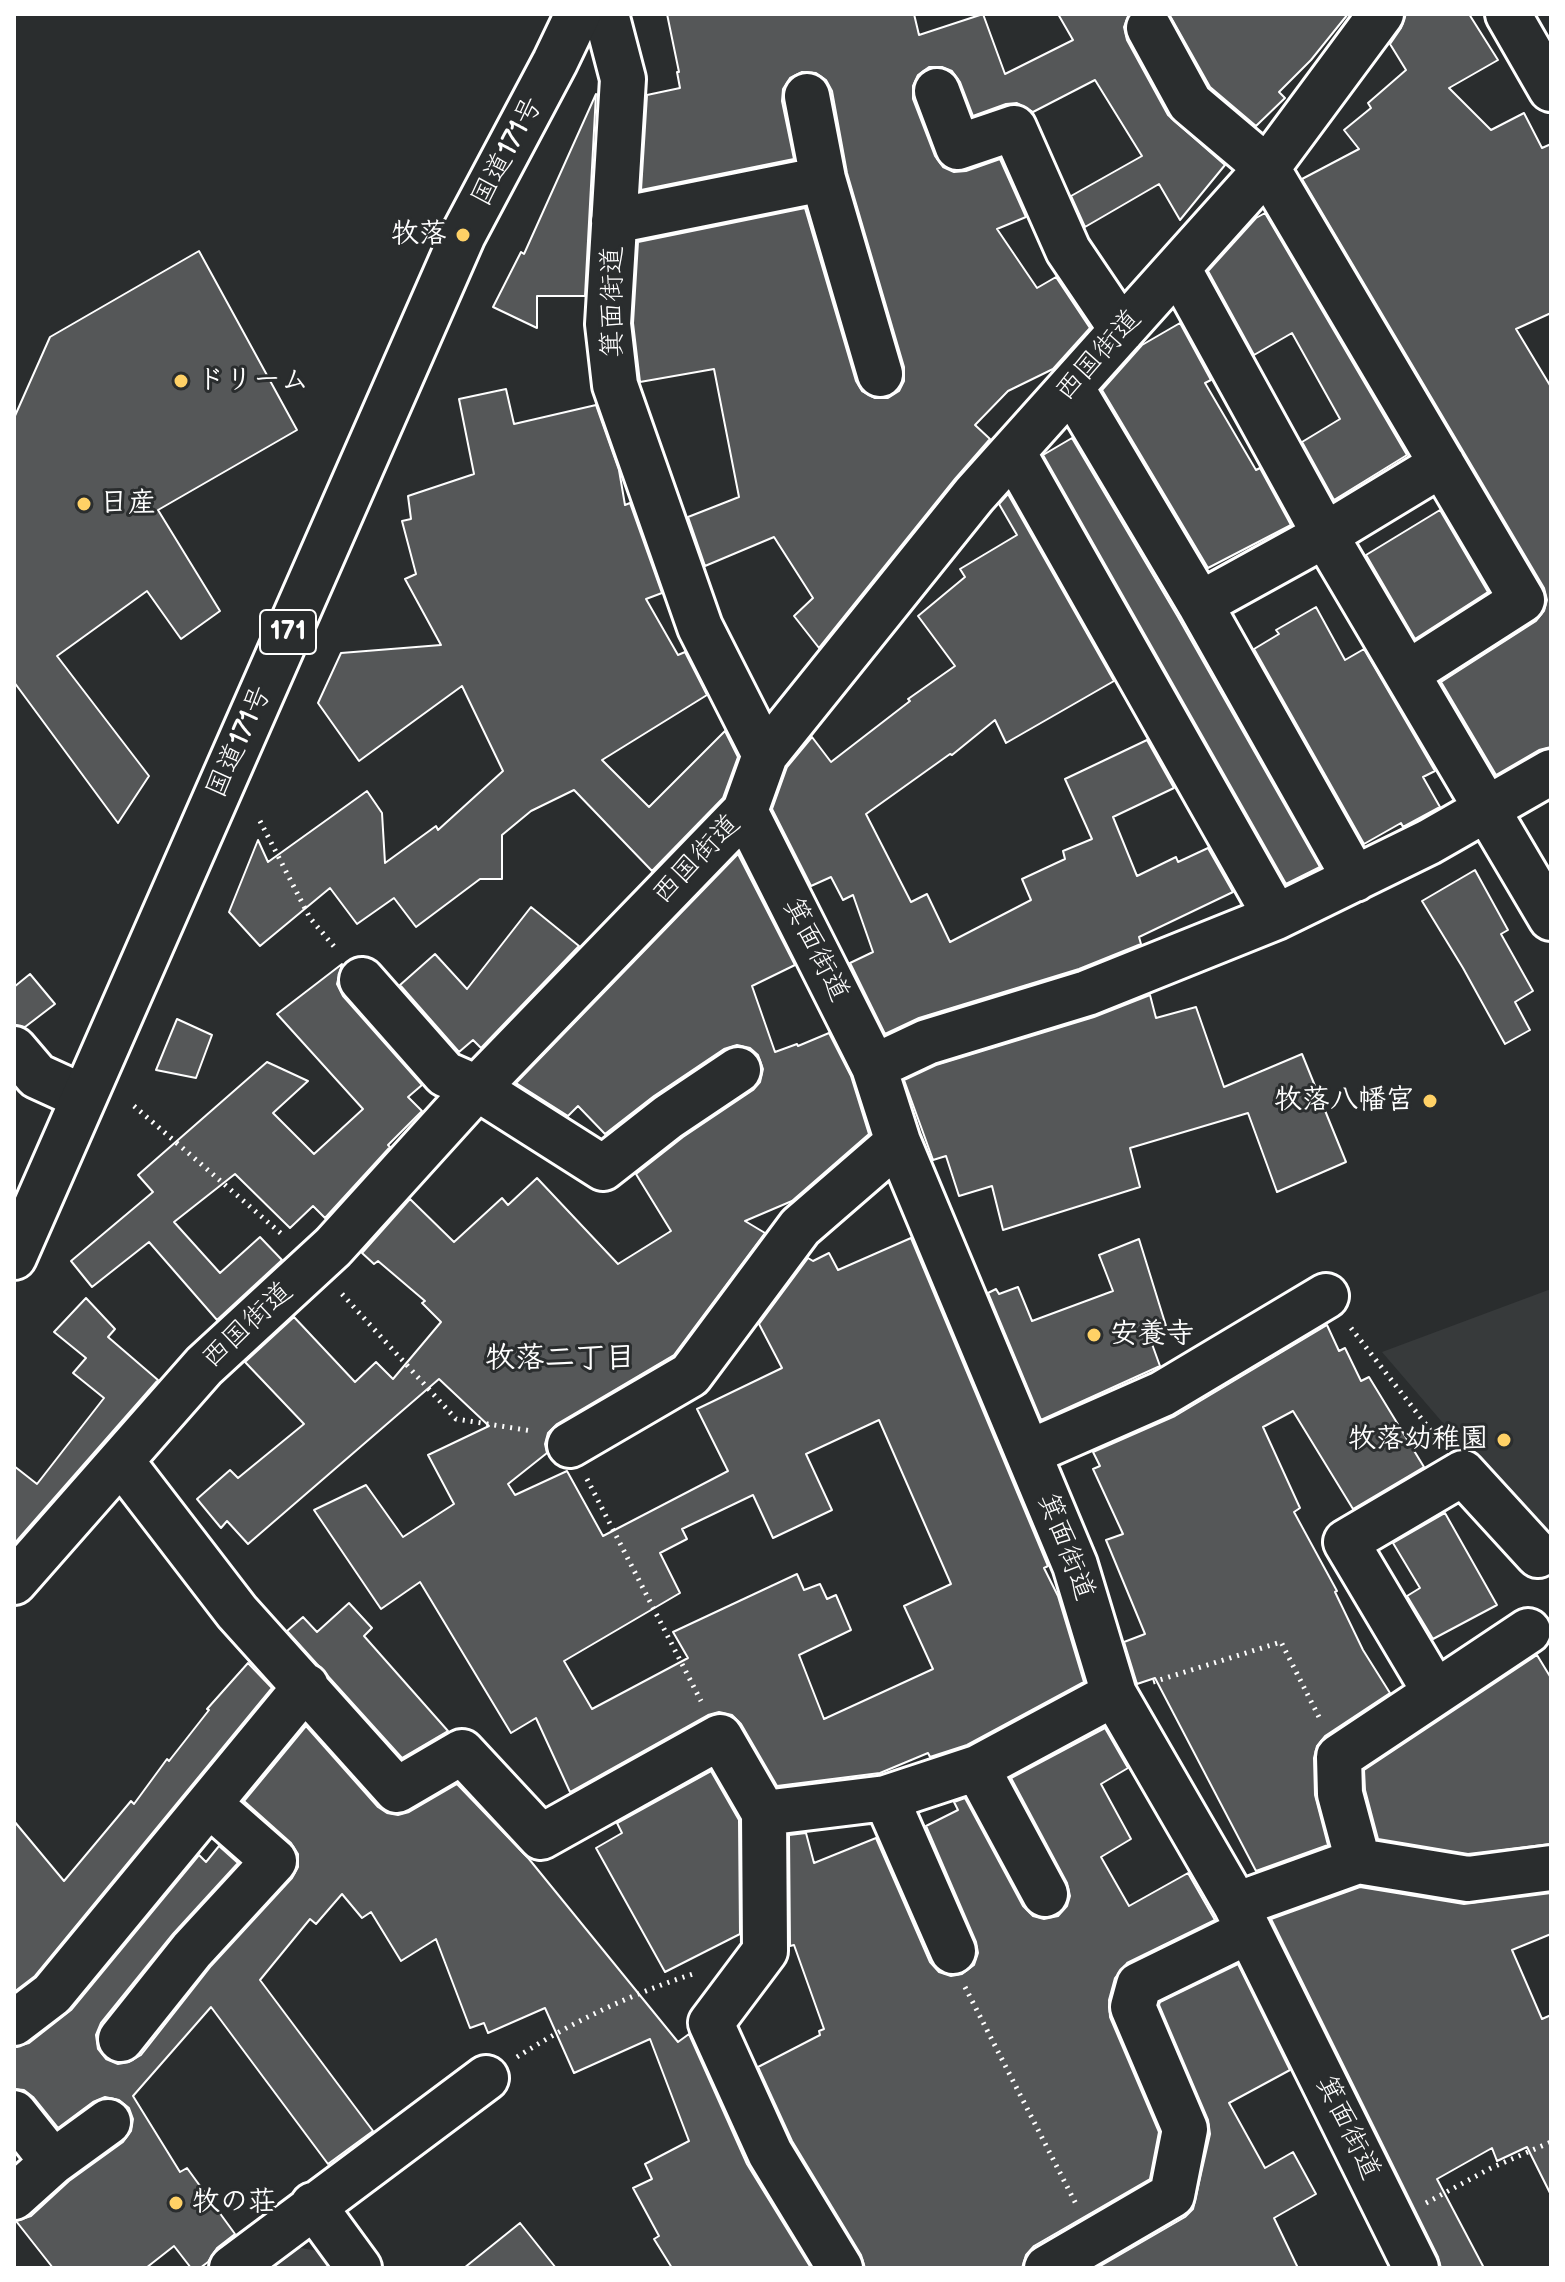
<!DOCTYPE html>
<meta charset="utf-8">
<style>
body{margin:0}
#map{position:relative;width:1565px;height:2282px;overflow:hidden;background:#2a2d2e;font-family:"Balsamiq Sans",sans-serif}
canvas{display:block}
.frame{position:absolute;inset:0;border:16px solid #fff;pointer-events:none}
</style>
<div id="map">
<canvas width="1565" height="2282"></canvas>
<div class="frame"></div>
</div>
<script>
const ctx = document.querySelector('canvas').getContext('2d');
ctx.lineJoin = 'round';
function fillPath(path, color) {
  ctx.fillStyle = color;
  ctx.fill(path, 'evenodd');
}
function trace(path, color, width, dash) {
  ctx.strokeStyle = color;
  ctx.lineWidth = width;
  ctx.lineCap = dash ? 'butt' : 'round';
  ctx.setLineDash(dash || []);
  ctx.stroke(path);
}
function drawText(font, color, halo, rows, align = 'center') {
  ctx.font = font + ' "Balsamiq Sans","Klee One",sans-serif';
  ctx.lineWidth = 6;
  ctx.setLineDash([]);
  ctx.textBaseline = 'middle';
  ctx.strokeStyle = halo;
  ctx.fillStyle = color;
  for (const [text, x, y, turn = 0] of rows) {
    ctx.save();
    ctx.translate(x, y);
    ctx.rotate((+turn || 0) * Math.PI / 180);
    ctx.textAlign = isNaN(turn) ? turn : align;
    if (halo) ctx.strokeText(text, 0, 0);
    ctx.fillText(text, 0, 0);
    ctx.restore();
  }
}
fillPath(new Path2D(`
 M1551 1289V1529H1534L1382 1352Z`), '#373a3b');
fillPath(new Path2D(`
 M295 2247 318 2251 332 2268H266Z`), '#414445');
const building = new Path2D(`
 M667 14H914L919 35 983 14 1005 74 1073 40 1058 14H1129L1124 27 1127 40 1168 115 1225 165 1180 220 1159 184 1085 227 1071 196 1142 156 1095 80 1033 112 1017 103 1006 104 973 116 960 82 952 71 942 67H929L918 75 913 86V99L935 156 943 167 954 172 966 171 1000 159 1026 217 997 229 1037 288 1056 277 1090 328 1053 369 1008 391 975 425 990 439 955 479 819 648 794 616 813 598 774 537 705 566 688 517 739 497 714 369 640 382 633 323 638 242 805 208 856 381 862 391 875 398H888L899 391 904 381V367L847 173 832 91 826 80 816 73 802 72 790 78 783 89 782 101 794 159 641 190 647 95 680 88 677 72H679Z
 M1169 14H1348L1311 60 1279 92 1285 98 1256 126 1210 87Z
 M1406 14H1469L1498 60 1449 88 1491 130 1524 113 1542 148 1551 144V313L1516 329 1551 387V747L1539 750 1496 775 1441 682 1536 621 1544 611 1547 600 1544 588 1302 179 1359 149 1344 130 1371 108 1368 103 1406 70 1390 44 1401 28Z
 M596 94 585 296H537V328L493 307 521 252 524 254Z
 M1265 213 1407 455 1334 500 1302 442 1340 419 1292 333 1254 355 1208 271 1256 218Z
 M199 251 297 430 158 510 220 611 181 639 147 591 57 656 149 776 118 823 14 682V418L50 337Z
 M1180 323 1211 380 1205 383 1256 470 1260 468 1291 525 1208 568 1102 390 1142 345Z
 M506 389 514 424 596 405 619 470 625 505 630 503 662 593 646 599 678 655 685 652 707 695 602 760 649 807 725 731 738 757 723 798 652 871 574 790 531 811 502 835V879H480L416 927 394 898 357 924 330 888 260 946 229 912 258 840 268 862 367 791 382 813 385 863 436 826 438 830 503 771 462 686 359 761 318 703 341 653 441 645 405 579 416 574 402 521 411 519 408 496 474 474 459 399Z
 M1072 438 1178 617 1320 867 1286 884 1043 455Z
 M1008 494 1114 681 1006 743 995 720 952 755 950 754 866 814 911 902 927 894 950 942 1031 900 1022 879 1065 859 1063 851 1092 839 1065 779 1147 740 1174 788 1113 817 1137 876 1176 857 1178 862 1208 848 1233 892 1139 937 1141 944 1079 969 919 1018 885 1034 850 963 873 952 853 895 843 900 831 877 811 886 772 809 787 767 812 737 831 762 910 701 908 699 955 666 918 616 965 577 960 569 1017 535 999 504Z
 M1440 510 1488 592 1415 639 1366 555Z
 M1316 607 1345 660 1364 649 1435 771 1423 777 1440 807 1403 827 1401 823 1364 844 1254 649 1279 634 1276 630Z
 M738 854 795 965 752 986 775 1052 797 1044 798 1046 829 1033 851 1076 869 1134 792 1201 745 1221 765 1233 674 1355 557 1424 548 1433 545 1444 547 1453 508 1484 515 1495 567 1471 603 1536 728 1471 697 1409 782 1368 759 1324 808 1258 813 1261 829 1253 838 1270 911 1238 1048 1566 1044 1568 1058 1596 1084 1682 967 1745 930 1757 928 1753 880 1773 777 1786 741 1724 732 1715 719 1712 708 1715 570 1792 536 1718 511 1733 420 1582 381 1609 314 1510 366 1485 403 1537 454 1504 428 1455 489 1426 439 1379 248 1544 227 1521 221 1528 197 1499 230 1470 238 1478 304 1424 245 1362 294 1317 355 1382 376 1362 393 1379 441 1322 422 1303 425 1301 378 1261 374 1264 362 1253 410 1199 454 1242 502 1198 508 1205 537 1178 618 1264 671 1231 636 1174 683 1137 753 1090 760 1082 763 1069 758 1055 750 1048 737 1045 724 1049 654 1096 605 1134 578 1106 568 1116 516 1083ZM879 1420 951 1584 904 1606 933 1669 824 1719 799 1655 851 1630 836 1595 827 1599 820 1584 804 1590 797 1574 673 1632 688 1658 592 1709 564 1661 680 1593 660 1553 687 1539 682 1529 753 1495 773 1538 832 1510 806 1454Z
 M1475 870 1508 930 1501 934 1533 991 1515 1002 1530 1030 1505 1044 1463 968 1422 901Z
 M531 907 579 946 481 1048 473 1040 459 1052 400 985 435 954 467 989Z
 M342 964 337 984 343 996 422 1085 408 1097 422 1111 388 1145 390 1147 325 1218 313 1206 290 1228 235 1174 174 1222 220 1273 260 1237 282 1260 217 1320 149 1242 92 1287 71 1261 153 1192 138 1175 267 1062 308 1081 273 1113 314 1154 363 1109 277 1014Z
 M30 974 55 1004 25 1027 14 1025V987Z
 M1150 995 1156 1018 1196 1007 1224 1087 1302 1054 1346 1162 1277 1192 1248 1113 1130 1148 1140 1187 1003 1230 992 1186 959 1196 946 1156 933 1160 904 1080 936 1065 1094 1017Z
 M177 1019 212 1035 196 1078 156 1070Z
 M1139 1239 1166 1326 1148 1333 1160 1366 1041 1420 988 1293 996 1289 999 1294 1018 1287 1032 1321 1113 1291 1099 1255Z
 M86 1298 115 1329 108 1337 158 1380 14 1544V1466L37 1484 104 1398 73 1373 86 1358 54 1332Z
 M1327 1325 1339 1351 1345 1348 1361 1381 1369 1377 1424 1467 1353 1509 1293 1411 1263 1427 1300 1508 1294 1512 1337 1591 1335 1592 1363 1650 1390 1693 1325 1736 1317 1746 1314 1758 1315 1795 1328 1845 1256 1871 1155 1678 1137 1684 1124 1642 1145 1634 1106 1540 1123 1534 1093 1469 1100 1466 1093 1452 1175 1416Z
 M1445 1513 1497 1605 1433 1639 1407 1596 1420 1588 1393 1543Z
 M349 1603 372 1628 364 1636 448 1731 402 1758 287 1631 303 1617 317 1632Z
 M1537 1655 1551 1678V1844L1468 1854 1378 1839 1365 1790 1364 1770Z
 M248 1663 272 1688 35 1976 14 1992V1821L64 1881 131 1801 134 1804 167 1759 169 1761 209 1710 207 1709Z
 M306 1726 378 1807 387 1813 398 1815 409 1812 457 1784 529 1859 678 2042 689 2034 747 2164 811 2268H672L654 2239 659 2236 633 2188 652 2179 645 2164 689 2141 650 2039 574 2073 545 2008 488 2033 484 2023 470 2028 436 1939 401 1961 371 1912 362 1918 342 1894 316 1924 310 1919 260 1980 373 2131 328 2164 211 2007 133 2096 180 2172 187 2168 235 2234 217 2248 208 2262 200 2268H191L174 2246 146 2268H53L16 2221 31 2216 69 2181 123 2142 131 2131 133 2119 129 2108 119 2100 105 2097 93 2102 58 2128 33 2097 24 2090 14 2089V2047L29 2043 71 2010 199 1855 206 1862 219 1846 238 1863 173 1934 101 2023 96 2035 98 2049 106 2059 118 2064 129 2062 141 2055 211 1966 292 1878 298 1867V1854L291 1843 244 1801Z
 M1105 1728 1128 1768 1101 1784 1131 1839 1101 1857 1129 1906 1188 1873 1215 1920 1127 1963 1115 1978 1109 2000 1110 2017 1159 2132 1150 2179 1034 2246 1026 2255 1022 2268H865L861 2255 792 2141 758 2067 820 2035 819 2031 824 2029 794 1945 790 1946 789 1835 806 1833 814 1863 876 1838 930 1962 939 1972 951 1976 962 1974 974 1965 978 1953 976 1942 926 1826 958 1810 954 1802 965 1798 1023 1906 1033 1916 1044 1919 1058 1916 1067 1906 1070 1896 1067 1883 1011 1778Z
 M711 1771 739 1820 740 1934 665 1972 596 1848 622 1833 617 1823Z
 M1360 1887 1464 1904 1551 1893V1934L1512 1950 1542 2019 1551 2015V2195L1527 2147 1497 2161 1492 2148 1437 2179 1484 2268H1441L1438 2257 1271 1919Z
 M1238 1964 1290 2070 1229 2103 1265 2168 1293 2152 1316 2194 1274 2218 1298 2268H1097L1185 2217 1193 2209 1210 2134 1208 2120 1159 2005 1160 2002Z
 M520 2223 556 2268H464Z`);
fillPath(building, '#555758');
trace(building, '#fff', 2);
const minor = new Path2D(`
 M606 14 623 79 608 324 615 385 700 627 765 755
 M1508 14 1551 89
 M1149 28 1190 103 1267 168 1522 600 1408 673
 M937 91 958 147 1014 128 1068 250 1122 330
 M807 96 823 179 880 374
 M614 221 823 179
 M1178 268 1325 535 1551 918
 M1071 387 1200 604 1355 879
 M1013 452 1276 917
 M1200 604 1325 535 1442 464
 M745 811 874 1067 898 1142 1075 1565 1114 1694 1236 1905 1416 2268
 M362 980 445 1074 477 1088 603 1168 668 1117 738 1070
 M14 1049 37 1076 83 1097
 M874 1067 927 1042 1087 993 1276 917 1429 842 1551 772
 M570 1445 690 1375 800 1227 898 1142
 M1028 1453 1162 1394 1326 1296
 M121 1461 237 1612 397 1790 462 1752 541 1837 720 1737 764 1813 765 1951 711 2023 770 2153 840 2268
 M14 1582 204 1366 333 1247 477 1088 745 811 765 755 974 495 1267 168 1381 14
 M1435 1692 1346 1542 1463 1473 1538 1555
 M977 1768 1045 1894
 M886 1798 953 1951
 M764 1813 886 1798 977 1768 1114 1694
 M1358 1861 1340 1794 1339 1757 1528 1631
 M1236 1905 1358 1861 1468 1879 1551 1868
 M14 2023 52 1994 306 1686
 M121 2039 192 1950 274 1861 209 1804
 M14 2113 53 2162
 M14 2197 53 2162 108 2122
 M313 2205 359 2268
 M232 2268 486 2078
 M1047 2268 1172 2195 1185 2129 1133 2007 1139 1985 1249 1931`);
const trunk = new Path2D(`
 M14 1257 463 235 555 62 578 14`);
trace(minor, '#fff', 50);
trace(trunk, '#fff', 50);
trace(new Path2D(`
 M260 821 310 918 337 950
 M134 1106 284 1236
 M342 1294 456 1419 532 1431
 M1351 1328 1438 1440
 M587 1479 701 1701
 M1153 1682 1281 1642 1321 1721
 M965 1987 1077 2206
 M517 2057C572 2022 633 1993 696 1973
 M1426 2203 1491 2168 1551 2142`), '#fff', 5, [2, 6]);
trace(minor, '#2a2d2e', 44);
trace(trunk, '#2a2d2e', 44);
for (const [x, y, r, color] of [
 [463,235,8,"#ffd166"],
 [181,381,8,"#ffd166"],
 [84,504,8,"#ffd166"],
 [1430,1101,8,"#ffd166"],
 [1094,1335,8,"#ffd166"],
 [1504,1440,8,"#ffd166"],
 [176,2203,8,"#ffd166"]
]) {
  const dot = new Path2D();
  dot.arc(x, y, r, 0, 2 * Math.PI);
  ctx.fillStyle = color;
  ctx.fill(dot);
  trace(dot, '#2a2d2e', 3);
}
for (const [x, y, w] of [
 [288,632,56]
]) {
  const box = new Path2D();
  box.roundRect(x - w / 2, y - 22, w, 44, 6);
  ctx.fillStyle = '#2a2d2e';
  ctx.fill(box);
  trace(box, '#fff', 2);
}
drawText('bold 26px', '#fff', null, [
 ["171",288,632]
]);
drawText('28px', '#fff', '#2a2d2e', [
 ["国道171号",508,152,-62],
 ["箕面街道",614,302,-90],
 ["西国街道",1099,356,-48],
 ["国道171号",240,742,-66],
 ["西国街道",697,860,-46],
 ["箕面街道",815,950,63],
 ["西国街道",248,1326,-43],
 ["箕面街道",1065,1547,69],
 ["箕面街道",1347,2128,64]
]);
drawText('bold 28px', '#fff', '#2a2d2e', [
 ["牧落",447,235,"right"],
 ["ドリーム",197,381],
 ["日産",100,504],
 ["牧落八幡宮",1414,1101,"right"],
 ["安養寺",1110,1335],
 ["牧落幼稚園",1488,1440,"right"],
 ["牧の荘",192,2203]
], 'left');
drawText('bold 30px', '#fff', '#2a2d2e', [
 ["牧落二丁目",560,1359]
]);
</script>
